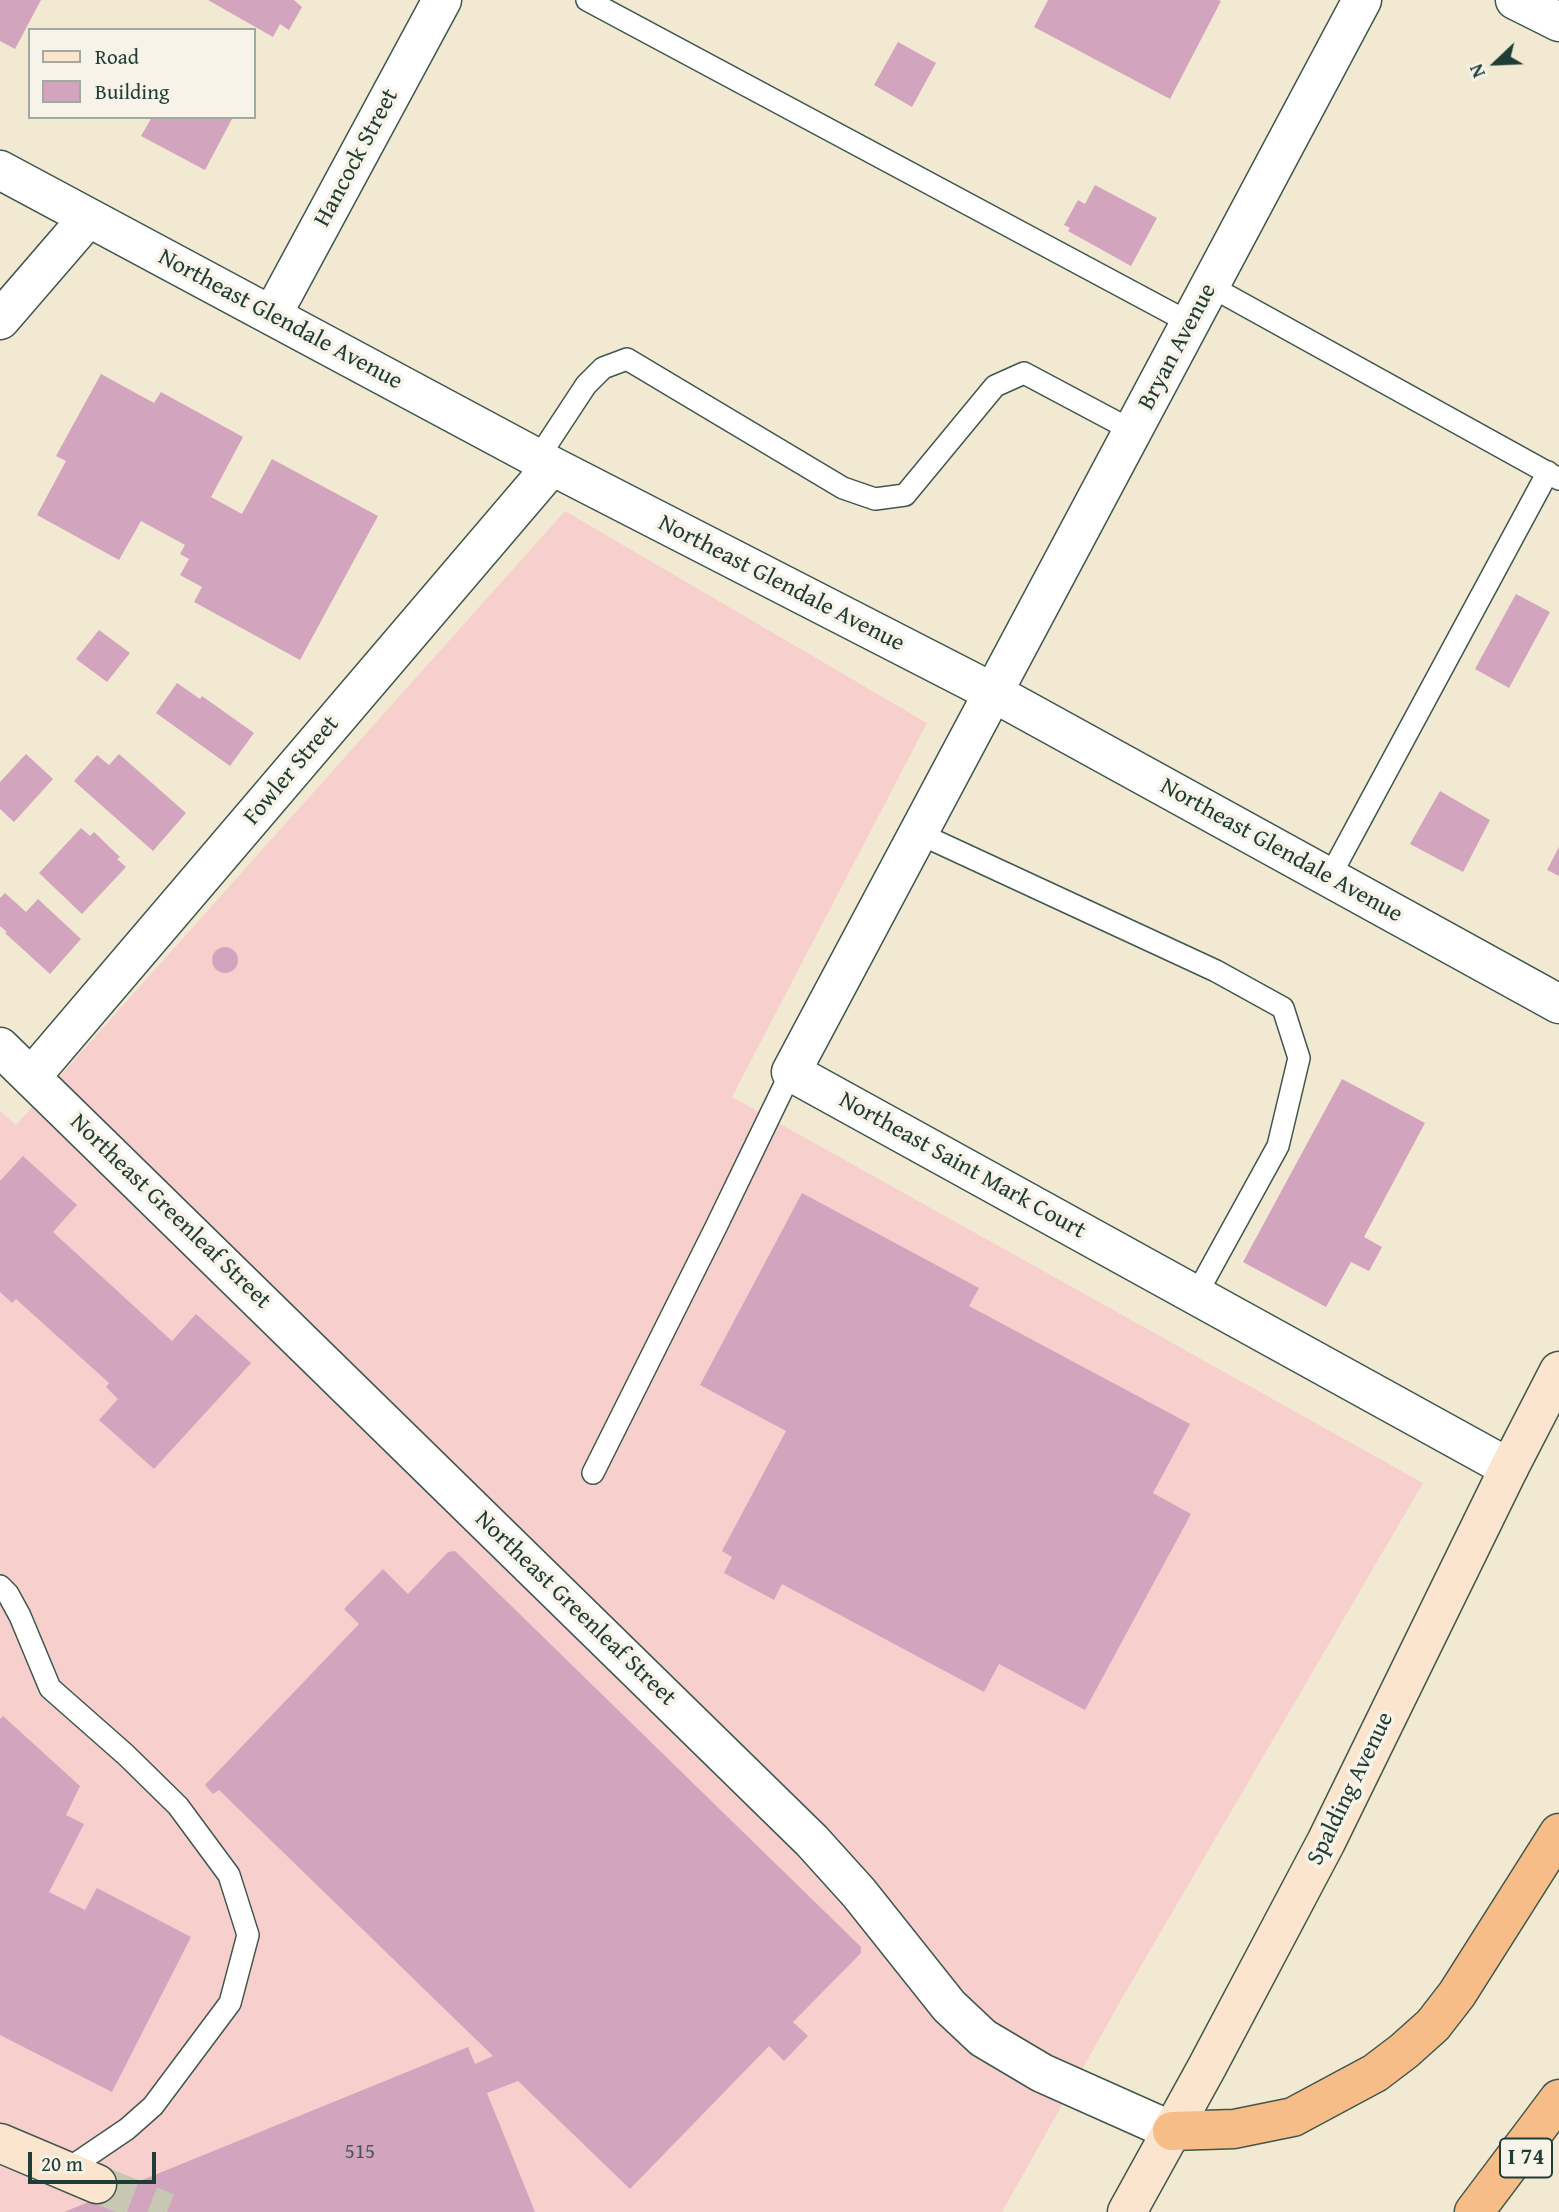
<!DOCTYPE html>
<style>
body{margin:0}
#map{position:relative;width:1559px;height:2212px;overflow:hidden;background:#f2e9d3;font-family:"Gentium Book Plus",serif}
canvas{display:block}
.legend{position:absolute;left:28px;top:28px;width:228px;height:91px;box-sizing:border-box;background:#f7f3e8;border:2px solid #a1aaa0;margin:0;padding:9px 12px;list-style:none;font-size:21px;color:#1f3d34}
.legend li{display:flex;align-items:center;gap:14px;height:35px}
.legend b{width:35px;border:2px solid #a1aaa0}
.north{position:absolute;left:1461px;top:28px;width:70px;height:70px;-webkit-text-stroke:5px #f7f3e8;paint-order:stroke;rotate:247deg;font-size:19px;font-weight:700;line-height:28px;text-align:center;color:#1f3d34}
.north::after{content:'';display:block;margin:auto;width:24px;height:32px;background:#1f3d34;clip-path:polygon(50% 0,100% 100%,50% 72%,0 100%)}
.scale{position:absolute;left:28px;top:2152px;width:128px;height:32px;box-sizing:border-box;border:4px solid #1f3d34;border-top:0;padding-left:9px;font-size:21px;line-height:24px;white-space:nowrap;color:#1f3d34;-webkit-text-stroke:5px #f7f3e8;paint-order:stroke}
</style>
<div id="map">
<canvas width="1559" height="2212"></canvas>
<ul class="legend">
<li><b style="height:9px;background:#fce5cf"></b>Road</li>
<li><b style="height:19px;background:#d3a4bd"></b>Building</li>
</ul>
<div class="north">N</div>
<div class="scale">20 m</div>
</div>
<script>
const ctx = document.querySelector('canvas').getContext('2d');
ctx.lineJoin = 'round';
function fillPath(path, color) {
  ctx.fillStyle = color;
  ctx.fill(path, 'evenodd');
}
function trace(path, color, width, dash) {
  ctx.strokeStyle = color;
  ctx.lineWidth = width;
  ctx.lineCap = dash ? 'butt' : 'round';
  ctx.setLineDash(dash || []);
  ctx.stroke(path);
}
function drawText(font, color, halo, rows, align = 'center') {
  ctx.font = font + ' "Gentium Book Plus",serif';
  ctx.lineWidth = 7;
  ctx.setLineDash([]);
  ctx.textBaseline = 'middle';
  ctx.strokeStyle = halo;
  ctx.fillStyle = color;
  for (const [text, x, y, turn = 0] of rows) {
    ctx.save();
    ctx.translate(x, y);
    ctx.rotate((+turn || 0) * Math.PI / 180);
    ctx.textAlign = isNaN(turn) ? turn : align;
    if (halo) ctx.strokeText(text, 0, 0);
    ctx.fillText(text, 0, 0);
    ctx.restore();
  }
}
fillPath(new Path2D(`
 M565 511 927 723 732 1097 1423 1483 1117 2007 1002 2212H0V1111L16 1125Z`), '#f7d0ce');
fillPath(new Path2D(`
 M0 0H41L15 49 0 41Z
 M208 0H294L302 7 289 30 280 24 273 37Z
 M1048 0H1218L1221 1 1170 99 1034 27Z
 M898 42 936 63 912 107 874 85Z
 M152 117H233L205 170 141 136Z
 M1095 185 1157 218 1131 266 1068 231 1070 228 1064 225 1078 200 1085 204Z
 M101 374 154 403 161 392 243 437 211 497 242 514 272 459 378 516 300 660 194 602 202 587 180 575 189 559 180 554 185 545 141 521 119 560 37 515 66 461 56 456Z
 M1516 594 1550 612 1509 688 1475 669Z
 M99 630 130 653 107 682 76 659Z
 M177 683 200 699 202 696 254 733 230 766 156 713Z
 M26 754 53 779 14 822 0 809V782Z
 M119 754 186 813 153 851 74 781 97 755 109 765Z
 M1440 791 1490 820 1463 872 1410 844Z
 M81 828 90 836 94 832 120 857 117 859 126 867 82 914 39 873Z
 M1559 847V876L1547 870Z
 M5 893 26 912 38 899 81 939 50 974 5 933 7 932 0 926V898Z
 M212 960a13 13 0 1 1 26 0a13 13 0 1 1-26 0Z
 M1342 1079 1425 1123 1364 1237 1382 1247 1369 1271 1351 1262 1326 1307 1243 1262Z
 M23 1156 77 1205 53 1232 172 1341 196 1314 251 1363 154 1469 99 1420 118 1399 106 1387 109 1383 16 1299 12 1303 0 1292V1181Z
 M802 1193 979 1288 969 1306 1190 1424 1153 1493 1191 1514 1085 1710 999 1664 984 1692 782 1584 774 1600 724 1573 732 1557 722 1551 786 1431 700 1385Z
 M455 1551 861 1947V1953L793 2022 808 2036 784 2061 769 2046 630 2189 518 2081 487 2093 535 2212H64L468 2047 475 2064 493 2056 219 1790 213 1794 205 1785 359 1624 344 1609 383 1569 408 1594 448 1552Z
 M3 1716 80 1786 66 1815 84 1824 49 1892 85 1910 97 1888 191 1937 112 2092 0 2035V1719Z`), '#d3a4bd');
trace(new Path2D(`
 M97 2184 167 2212`), '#c8c7b3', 38, [38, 19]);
const lane = new Path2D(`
 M587 0 1190 323
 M1210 286 1559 479
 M538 458 586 385 603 368 627 359 843 488 875 499 905 495 995 386 1024 373 1133 431
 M918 833 1216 971 1283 1008 1299 1058 1278 1146 1196 1295
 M1329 878 1548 472
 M593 1473 716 1227 791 1072
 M0 1586 8 1594 20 1616 50 1688 126 1755 178 1806 229 1875 248 1935 230 2003 153 2106 127 2129 65 2171`);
const street = new Path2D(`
 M1362 0 791 1072 1509 1468
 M1515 0 1559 22
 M0 170 552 466 994 693 1559 1004
 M272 315 442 0
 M0 320 88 218
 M0 1047 812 1841 859 1893 949 2006 983 2038 1042 2073 1172 2131
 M31 1077 552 466`);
const secondary = new Path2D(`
 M0 2143 97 2184
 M1127 2212 1207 2067 1326 1842 1509 1468 1559 1371`);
const highway = new Path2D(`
 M1172 2131 1234 2129 1293 2117 1375 2073 1404 2051 1433 2025 1457 1994 1559 1833
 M1474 2212 1559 2099`);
trace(lane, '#3f574c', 24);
trace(street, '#3f574c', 41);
trace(secondary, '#3f574c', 41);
trace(highway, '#3f574c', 41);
trace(lane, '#fff', 21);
trace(street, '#fff', 38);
trace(secondary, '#fce5cf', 38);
trace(highway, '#f7bd88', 38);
drawText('21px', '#4c5756', null, [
 ["515",360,2153]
]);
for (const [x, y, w] of [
 [1526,2158,52]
]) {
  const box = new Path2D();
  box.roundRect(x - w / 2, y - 19.5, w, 39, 5);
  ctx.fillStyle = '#f7f3e8';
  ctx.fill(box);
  trace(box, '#1f3d34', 2);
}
drawText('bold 23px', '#1f3d34', null, [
 ["I 74",1526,2158]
]);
drawText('24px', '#1f3d34', '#f7f3e8', [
 ["Hancock Street",357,158,-62],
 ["Northeast Glendale Avenue",280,320,28],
 ["Bryan Avenue",1178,347,-62],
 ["Northeast Glendale Avenue",781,584,27],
 ["Fowler Street",292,771,-50],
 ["Northeast Glendale Avenue",1281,851,29],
 ["Northeast Saint Mark Court",962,1166,29],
 ["Northeast Greenleaf Street",170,1212,44],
 ["Northeast Greenleaf Street",575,1609,44],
 ["Spalding Avenue",1351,1789,-64]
]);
</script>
